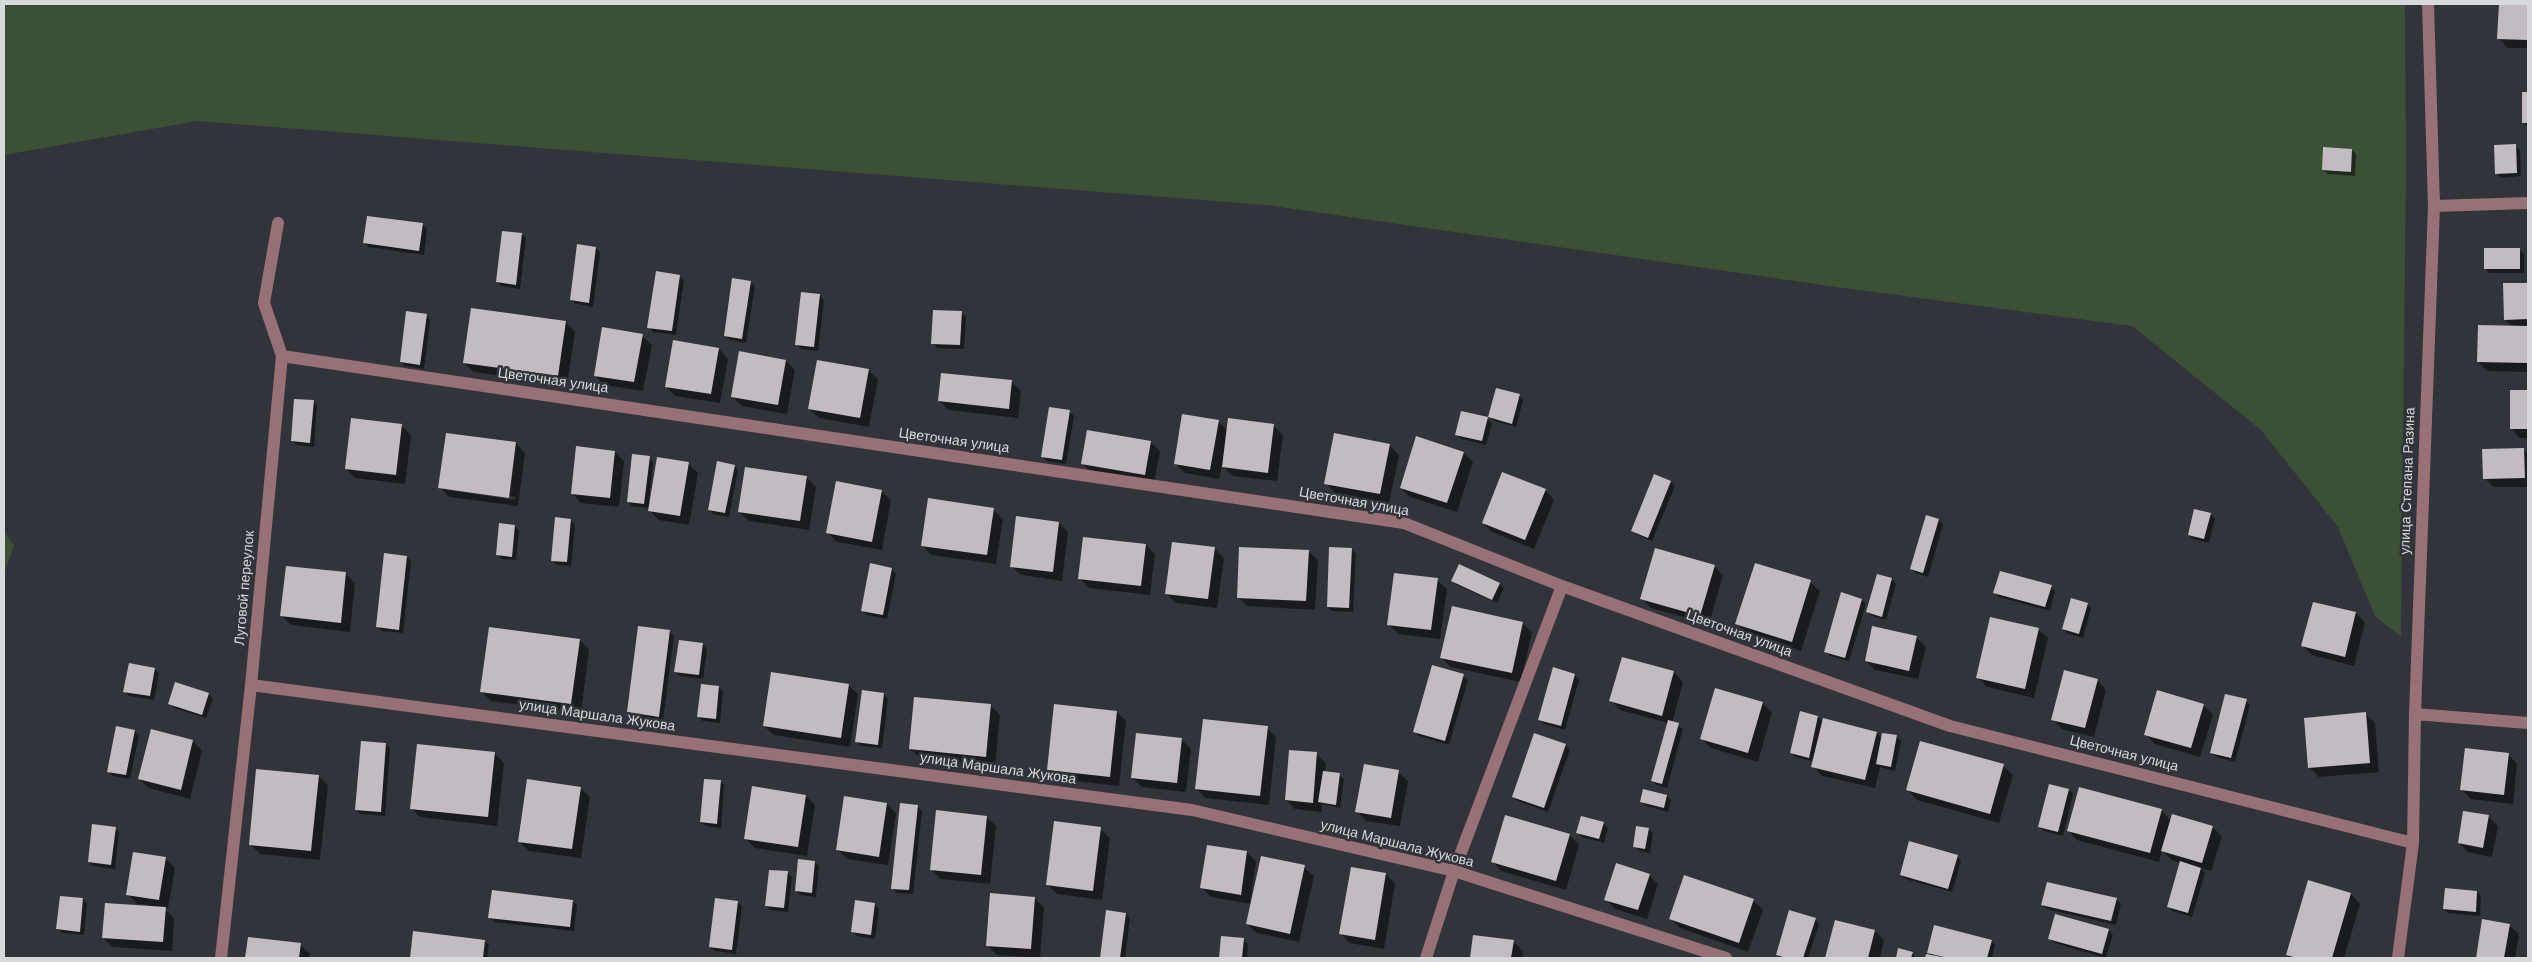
<!DOCTYPE html>
<meta charset="utf-8">
<style>
body{margin:0}
#map{position:relative;width:2532px;height:962px;overflow:hidden;background:#31343a;font-family:Helvetica,sans-serif}
canvas{display:block}
.frame{position:absolute;inset:0;border:5px solid #d7d9dd;pointer-events:none}
</style>
<div id="map">
<canvas width="2532" height="962"></canvas>
<div class="frame"></div>
</div>
<script>
const ctx = document.querySelector('canvas').getContext('2d');
ctx.lineJoin = 'round';
function fillPath(path, color) {
  ctx.fillStyle = color;
  ctx.fill(path, 'evenodd');
}
function trace(path, color, width, dash) {
  ctx.strokeStyle = color;
  ctx.lineWidth = width;
  ctx.lineCap = dash ? 'butt' : 'round';
  ctx.setLineDash(dash || []);
  ctx.stroke(path);
}
function drawText(font, color, halo, rows, align = 'center') {
  ctx.font = font + ' Helvetica,sans-serif';
  ctx.lineWidth = 5;
  ctx.setLineDash([]);
  ctx.textBaseline = 'middle';
  ctx.strokeStyle = halo;
  ctx.fillStyle = color;
  for (const [text, x, y, turn = 0] of rows) {
    ctx.save();
    ctx.translate(x, y);
    ctx.rotate((+turn || 0) * Math.PI / 180);
    ctx.textAlign = isNaN(turn) ? turn : align;
    if (halo) ctx.strokeText(text, 0, 0);
    ctx.fillText(text, 0, 0);
    ctx.restore();
  }
}
fillPath(new Path2D(`
 M4 4H2405L2406 169 2401 637 2375 616 2338 527 2261 430 2132 326 1844 288 1266 205 197 121 4 155Z
 M4 532 14 545 4 574Z`), '#3b5035');
fillPath(new Path2D(`
 M2500 4H2528V48H2508L2498 38Z
 M2523 93H2528V127L2523 122Z
 M2516 146 2520 150 2521 176 2501 178 2496 173Z
 M2352 150 2356 154 2355 176 2328 174 2323 170Z
 M423 225 427 229 424 255 369 247 364 243Z
 M521 234 526 238 520 289 501 286 497 282Z
 M596 248 600 252 593 307 576 304 571 300Z
 M2519 250 2524 254V273H2489L2485 269Z
 M680 276 684 281 676 335 653 332 649 327Z
 M750 282 755 286 746 343 730 340 725 336Z
 M2504 284H2528V372L2487 371 2478 362 2513 327 2505 320Z
 M820 295 824 300 818 351 801 349 796 344Z
 M961 313 966 317 964 349 937 348 933 343Z
 M426 315 430 320 424 369 405 366 401 362Z
 M566 322 575 332 567 385 474 372 464 363Z
 M642 336 652 345 643 391 604 385 595 375Z
 M719 349 728 359 720 403 675 396 666 386Z
 M786 361 795 370 787 414 742 406 732 397Z
 M868 370 878 379 869 427 819 418 809 409Z
 M1012 382 1021 391 1018 418 949 410 939 401Z
 M2511 391H2528V438H2520L2511 429Z
 M1519 395 1523 400 1516 427 1494 421 1489 417Z
 M313 401 317 405 314 447 296 445 292 441Z
 M1069 412 1074 416 1066 464 1047 461 1042 456Z
 M1487 419 1492 423 1486 445 1461 439 1457 435Z
 M1218 421 1228 431 1273 425 1283 435 1277 481 1232 476 1222 465 1219 479 1185 473 1175 463Z
 M401 425 411 435 405 484 355 478 346 469Z
 M1150 442 1160 451 1154 484 1092 473 1083 464Z
 M516 443 525 453 518 506 449 497 440 487ZM448 488 515 497V500L448 490Z
 M1389 445 1399 455 1389 503 1335 493 1326 483Z
 M2524 450 2528 454V487H2494L2484 478Z
 M615 452 624 461 619 507 581 503 572 493Z
 M1463 453 1473 462 1457 512 1410 497 1401 488Z
 M649 458 653 462 649 502 688 463 698 473 689 525 659 520 650 511V508L632 506 628 501Z
 M734 466 738 470 729 517 713 514 709 509Z
 M806 477 816 487 809 530 749 521 739 512Z
 M1671 482 1675 486 1652 541 1637 535 1633 530Z
 M1545 490 1554 500 1534 549 1492 532 1483 523Z
 M881 491 891 500 882 550 837 542 828 533Z
 M993 509 1003 519 996 564 931 555 922 545Z
 M2210 514 2215 519 2209 543 2193 539 2189 535Z
 M571 520 575 525 571 566 557 565 552 560Z
 M1939 520 1943 524 1928 577 1916 573 1911 569Z
 M1059 523 1068 532 1062 581 1021 575 1011 566Z
 M500 525 515 526 519 531 516 560 502 559 497 554Z
 M1146 545 1155 554 1150 595 1089 588 1080 579Z
 M1214 548 1224 558 1217 608 1176 603 1166 593Z
 M1351 549 1356 554 1353 612 1332 611 1328 607Z
 M1308 551 1318 560 1315 610 1247 606 1238 597Z
 M407 557 411 561 403 633 382 631 378 627Z
 M1714 566 1723 575 1709 624 1651 608 1642 598Z
 M892 569 896 574 887 619 867 615 862 610Z
 M346 574 355 583 350 632 291 625 282 616Z
 M1892 579 1896 584 1886 620 1872 616 1867 612Z
 M1437 580 1447 589 1440 639 1398 634 1389 624Z
 M1452 581 1500 584 1504 588 1497 603 1457 585Z
 M1810 582 1820 591 1801 651 1746 633 1737 624Z
 M2051 587 2055 591 2050 611 1999 597 1995 593Z
 M1862 600 1866 604 1849 661 1830 656 1825 651Z
 M2314 603 2356 613 2365 623 2354 666 2312 655 2303 646Z
 M2087 604 2091 608 2083 638 2068 634 2063 629Z
 M1522 623 1532 632 1521 682 1451 667 1442 658Z
 M2038 629 2048 638 2034 698 1987 687 1978 678Z
 M669 631 674 636 663 720 633 716 628 712Z
 M1916 637 1926 647 1918 679 1875 670 1866 661Z
 M580 640 589 649 581 713 491 701 481 691Z
 M702 644 707 649 703 679 680 676 675 672Z
 M1623 658 1674 672 1683 682 1672 723 1683 729 1667 788 1657 785 1652 781 1668 723 1620 710 1611 700Z
 M155 669 159 673 154 700 129 696 125 691Z
 M1463 675 1468 680 1449 745 1419 736 1414 732Z
 M1575 675 1579 680 1565 730 1544 724 1539 720Z
 M2097 680 2106 690 2094 737 2062 729 2053 719Z
 M848 685 858 694 850 747 774 735 764 726Z
 M719 687 723 692 720 723 703 721 698 716Z
 M208 694 213 699 206 718 174 708 170 703Z
 M884 694 888 699 882 748 861 746 856 741Z
 M915 698 991 706 1000 715 995 766 920 758 910 749Z
 M2246 701 2250 705 2235 762 2216 757 2212 753Z
 M1763 703 1772 712 1758 762 1711 748 1702 739Z
 M2203 705 2213 715 2200 757 2155 744 2145 734Z
 M1117 712 1126 721 1119 786 1058 779 1048 769Z
 M1801 713 1818 717 1823 723 1877 733 1882 739 1896 736 1901 741 1895 771 1880 767 1875 788 1822 776 1813 766 1814 762 1796 757 1791 753Z
 M2366 714 2375 723 2379 772 2319 777 2309 767Z
 M117 727 135 731 139 735 130 779 113 776 108 771Z
 M1267 728 1276 737 1269 805 1205 798 1196 788Z
 M151 731 193 741 202 751 190 799 149 788 139 779Z
 M1181 739 1191 749 1186 792 1142 787 1132 778Z
 M386 744 390 749 385 816 360 814 356 809Z
 M1565 745 1570 750 1548 812 1518 801 1513 797Z
 M495 754 504 763 497 826 420 817 411 808Z
 M1316 754 1326 763 1325 773 1339 774 1344 779 1340 808 1322 804V812L1295 809 1286 800Z
 M2508 754 2517 764 2513 804 2471 799 2461 789Z
 M2003 766 2013 775 1999 823 1917 800 1908 790Z
 M1398 772 1408 781 1400 826 1366 821 1357 811Z
 M318 776 328 785 320 860 260 854 250 844Z
 M720 781 724 785 721 828 706 826 701 822Z
 M580 788 590 797 581 858 529 851 519 841Z
 M2069 790 2073 794 2063 836 2044 831 2039 826Z
 M806 796 815 805 807 856 755 848 745 838Z
 M1667 796 1671 800 1668 812 1646 806 1641 801Z
 M887 804 896 813 888 865 847 859 837 849Z
 M917 806 922 811 913 894 897 893 892 888Z
 M2161 810 2171 821 2212 827 2222 836 2211 871 2200 868 2205 873 2192 917 2172 911 2168 907 2181 863 2172 860 2162 850 2159 862 2077 840 2068 830Z
 M2488 816 2498 826 2492 857 2468 852 2459 843Z
 M987 817 996 826 990 884 941 879 931 869Z
 M1603 823 1608 828 1604 843 1582 837 1578 833Z
 M115 828 119 832 115 869 93 866 89 862Z
 M1100 829 1110 838 1102 900 1057 894 1048 885Z
 M1648 829 1653 833 1650 853 1639 851 1634 847Z
 M1570 835 1579 845 1566 890 1501 871 1492 861Z
 M1247 852 1256 862 1250 903 1304 867 1314 876 1299 942 1257 933 1247 924 1252 904 1211 897 1202 888Z
 M1957 856 1961 861 1952 892 1905 879 1901 874Z
 M165 858 175 868 168 908H164L174 918 172 951 113 947 103 938 149 907V905L137 904 128 894Z
 M814 862 819 866 816 897 800 895 796 891Z
 M787 873 792 877 788 912 770 910 766 906Z
 M1386 874 1395 883 1384 949 1350 943 1340 933Z
 M1649 875 1658 884 1647 919 1615 909 1606 899Z
 M2477 892 2481 896 2480 916 2448 913 2444 909Z
 M2351 894 2360 904 2344 958H2291L2287 955Z
 M61 897 83 899 87 904 84 935 62 933 58 929Z
 M1034 898 1044 907 1040 958 997 955 987 945Z
 M2116 899 2121 904 2116 925 2047 909 2042 905Z
 M1753 900 1763 910 1748 952 1680 928 1670 918Z
 M572 901 577 905 574 931 494 922 490 918Z
 M737 902 742 906 736 954 715 951 710 947Z
 M874 904 879 909 875 939 857 936 853 932Z
 M1107 911 1126 914 1130 918 1125 958H1101Z
 M1815 919 1819 924 1808 958H1781L1777 955Z
 M1836 921 1875 931 1884 940 1880 958H1826Z
 M2483 921 2509 925 2519 934 2515 958H2477Z
 M2108 930 2113 935 2106 958 2054 943 2050 939Z
 M414 933 484 941 489 945 487 958H411Z
 M1474 936 1513 941 1523 951 1522 958H1471Z
 M1223 937 1244 940 1248 944 1247 958H1220Z
 M249 938 300 944 310 954 309 958H246Z
 M1991 941 1995 945 1992 958H1927V955L1932 956 1928 952Z
 M1899 950 1912 953 1916 958H1897Z`), '#0007');
fillPath(new Path2D(`
 M2499 4H2528V40L2497 39Z
 M2522 92H2528V123H2522Z
 M2516 144 2517 173 2495 174 2494 145Z
 M2323 147 2352 149 2351 172 2322 170Z
 M367 216 423 223 419 251 363 243Z
 M502 231 522 233 516 285 496 282Z
 M577 244 596 247 589 303 570 300Z
 M2484 248H2520V269H2484Z
 M656 271 680 275 672 331 647 328Z
 M732 278 751 281 742 339 724 336Z
 M2503 283H2528V319L2504 320Z
 M801 292 820 294 814 347 795 345Z
 M471 308 566 321 558 376 463 363Z
 M933 310 962 311 960 345 931 344Z
 M406 311 427 314 420 365 400 362Z
 M2478 325 2528 326V363L2477 362Z
 M602 327 643 334 634 382 594 376Z
 M673 340 719 348 711 394 665 387Z
 M739 351 786 360 778 405 731 397Z
 M817 360 869 369 860 418 808 409Z
 M941 373 1012 380 1009 409 938 401Z
 M1496 388 1520 394 1512 424 1488 417Z
 M2510 390H2528V429H2510Z
 M294 399 314 400 310 443 291 441Z
 M1049 407 1070 410 1062 460 1041 457Z
 M1461 411 1488 417 1482 441 1455 435Z
 M1182 414 1219 420 1210 470 1174 464Z
 M351 418 402 424 396 475 345 469Z
 M1228 418 1274 424 1268 473 1222 467Z
 M1087 430 1151 441 1145 475 1081 464Z
 M446 433 516 442 509 498 438 488Z
 M1334 433 1390 444 1380 494 1324 484Z
 M1416 436 1464 452 1447 503 1400 488Z
 M576 446 615 451 610 498 571 494Z
 M2524 448 2525 478 2483 479 2482 449Z
 M632 454 650 456 644 504 627 502Z
 M657 457 689 462 680 516 648 511Z
 M717 461 735 465 725 513 708 510Z
 M745 467 807 476 800 521 738 512Z
 M1502 472 1546 489 1525 540 1482 523Z
 M1654 474 1671 481 1648 538 1631 531Z
 M836 481 882 490 872 542 826 533Z
 M928 498 994 508 987 555 921 546Z
 M2194 509 2211 513 2204 539 2188 535Z
 M1926 515 1939 519 1923 573 1910 569Z
 M1016 516 1059 522 1053 572 1010 567Z
 M555 517 571 519 567 562 551 561Z
 M499 523 515 525 512 557 496 555Z
 M1083 537 1146 544 1141 586 1078 579Z
 M1172 542 1215 547 1208 599 1165 594Z
 M1239 547 1309 550 1306 601 1237 598Z
 M1329 547 1352 548 1349 608 1327 607Z
 M1655 548 1715 565 1700 616 1640 599Z
 M384 553 407 556 399 630 376 627Z
 M870 563 892 568 883 615 861 611Z
 M1755 563 1811 580 1792 642 1735 624Z
 M1459 564 1500 583 1492 600 1451 581Z
 M286 566 346 572 341 623 280 616Z
 M2000 571 2052 585 2045 607 1993 593Z
 M1394 573 1438 578 1431 630 1387 625Z
 M1877 574 1892 578 1882 617 1866 612Z
 M1841 592 1862 599 1845 658 1824 652Z
 M2071 598 2088 603 2079 634 2062 629Z
 M2313 602 2356 612 2345 657 2301 646Z
 M1452 606 1523 622 1512 673 1440 658Z
 M1990 617 2039 628 2025 689 1976 678Z
 M638 626 670 630 659 717 627 712Z
 M1872 626 1917 636 1909 671 1865 661Z
 M489 627 580 639 571 704 480 692Z
 M679 640 703 643 699 675 674 672Z
 M1622 657 1674 671 1662 716 1609 701Z
 M129 663 155 668 150 696 123 692Z
 M1432 665 1464 674 1445 741 1413 732Z
 M1553 667 1575 674 1561 726 1538 720Z
 M2064 670 2098 679 2085 728 2051 720Z
 M771 672 849 684 841 738 763 726Z
 M175 682 209 693 202 715 168 704Z
 M701 684 719 686 716 719 697 717Z
 M1715 688 1763 702 1748 753 1700 739Z
 M862 690 884 693 878 745 855 742Z
 M2157 690 2204 704 2191 748 2144 735Z
 M2225 694 2247 699 2231 758 2210 753Z
 M914 697 991 704 986 757 909 749Z
 M1054 704 1117 711 1110 777 1047 770Z
 M1800 711 1818 716 1809 758 1790 753Z
 M2366 712 2370 763 2308 768 2304 718Z
 M1823 718 1877 732 1865 780 1811 767Z
 M1203 719 1268 726 1260 796 1195 789Z
 M1668 720 1679 723 1662 784 1651 781Z
 M116 726 135 730 126 775 107 772Z
 M151 729 193 740 181 790 138 779Z
 M1136 733 1182 738 1177 783 1131 778Z
 M1534 733 1566 744 1544 808 1512 797Z
 M1882 733 1897 735 1891 767 1876 764Z
 M361 741 386 743 381 812 355 810Z
 M1920 741 2004 764 1990 814 1906 790Z
 M417 744 495 752 488 817 410 809Z
 M2465 748 2509 753 2504 795 2460 790Z
 M1289 750 1317 752 1313 803 1285 800Z
 M1364 764 1399 770 1391 818 1355 812Z
 M256 769 319 775 311 851 249 845Z
 M1323 771 1340 773 1336 805 1318 802Z
 M527 779 581 787 572 849 518 842Z
 M704 779 721 780 717 824 700 822Z
 M2049 784 2069 789 2058 832 2038 827Z
 M752 786 806 795 798 847 744 839Z
 M2079 787 2162 809 2150 853 2067 831Z
 M1643 789 1667 795 1664 808 1640 802Z
 M844 796 887 803 879 857 836 850Z
 M900 803 918 805 909 890 891 889Z
 M936 810 987 816 981 875 930 870Z
 M2463 811 2489 815 2483 848 2458 843Z
 M2172 814 2213 826 2202 863 2161 851Z
 M1505 815 1570 834 1556 881 1491 862Z
 M1581 816 1604 822 1599 839 1576 833Z
 M1054 821 1101 827 1093 891 1046 885Z
 M92 824 116 827 111 865 88 862Z
 M1636 826 1649 828 1645 849 1633 847Z
 M1909 841 1958 855 1948 889 1900 875Z
 M1207 845 1247 851 1241 895 1200 888Z
 M133 852 166 857 159 900 126 895Z
 M1261 856 1305 865 1290 934 1246 924Z
 M798 859 815 861 812 893 795 891Z
 M2180 861 2201 868 2188 913 2167 907Z
 M1616 863 1650 874 1638 910 1604 900Z
 M1351 867 1386 873 1375 940 1339 934Z
 M769 870 788 871 784 908 765 906Z
 M1684 875 1754 899 1739 943 1669 919Z
 M2308 880 2351 893 2332 958H2297L2286 955Z
 M2047 882 2117 898 2111 921 2041 905Z
 M2445 888 2477 891 2476 912 2443 909Z
 M492 890 573 900 570 927 488 918Z
 M990 893 1035 897 1031 949 986 946Z
 M60 896 83 898 80 932 56 929Z
 M715 898 738 901 732 950 709 947Z
 M855 900 875 903 871 935 851 932Z
 M105 903 166 907 163 942 102 938Z
 M1106 910 1126 913 1120 958H1100Z
 M1789 910 1816 918 1803 958H1786L1776 955Z
 M2055 914 2109 929 2102 954 2048 939Z
 M2482 919 2510 924 2504 958H2476Z
 M1835 920 1875 930 1868 958H1825Z
 M1934 925 1992 940 1987 958H1948L1927 953Z
 M413 931 485 940 483 958H410Z
 M1473 935 1514 940 1511 958H1470Z
 M1221 936 1244 938 1242 958H1219Z
 M248 937 301 943 299 958H245Z
 M1898 948 1913 952 1911 958H1896Z
 M1926 954 1942 957V958H1925Z`), '#c2bbc1');
trace(new Path2D(`
 M2434 206 2528 203
 M282 356 1404 523 1562 586 1950 726 2413 843
 M251 685 1192 810 1454 871 1726 958
 M2415 714 2528 723
 M221 958 251 685 282 356 264 303 278 223
 M1426 958 1454 871 1562 586
 M2398 958 2413 843 2415 714 2434 206 2428 4`), '#987177', 12);
drawText('14px', '#d7d9dd', '#31343a', [
 ["Цветочная улица",553,381,8],
 ["Цветочная улица",954,441,8],
 ["улица Степана Разина",2408,481,-88],
 ["Цветочная улица",1354,502,10],
 ["Луговой переулок",245,588,-85],
 ["Цветочная улица",1739,634,20],
 ["улица Маршала Жукова",597,716,8],
 ["Цветочная улица",2124,754,14],
 ["улица Маршала Жукова",998,769,8],
 ["улица Маршала Жукова",1397,844,14]
]);
</script>
